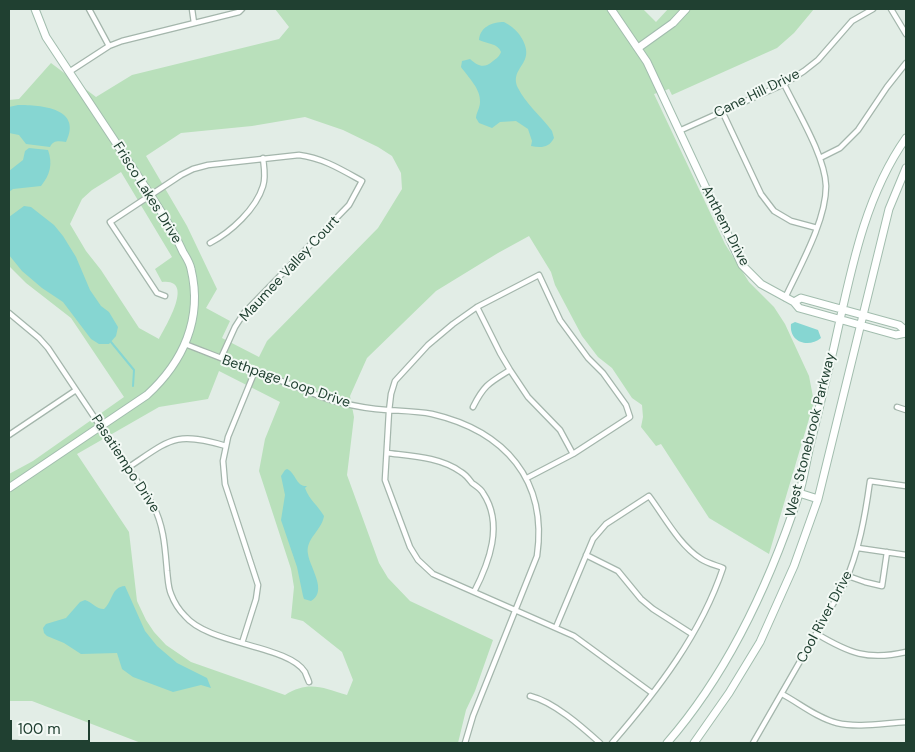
<!DOCTYPE html>
<style>
body{margin:0}
#map{position:relative;width:915px;height:752px;overflow:hidden;background:#e2ede6;font-family:"DM Sans",sans-serif}
canvas{display:block}
.frame{position:absolute;inset:0;border:10px solid #204031;pointer-events:none}
.scale{position:absolute;left:10px;top:720px;width:80px;height:22px;box-sizing:border-box;border:2px solid #204031;border-top:0;padding-left:6px;font-size:15px;line-height:18px;white-space:nowrap;color:#204031;-webkit-text-stroke:4px #f3f9f5;paint-order:stroke}
</style>
<div id="map">
<canvas width="915" height="752"></canvas>
<div class="frame"></div>
<div class="scale">100 m</div>
</div>
<script>
const ctx = document.querySelector('canvas').getContext('2d');
ctx.lineJoin = 'round';
function fillPath(path, color) {
  ctx.fillStyle = color;
  ctx.fill(path, 'evenodd');
}
function trace(path, color, width, dash) {
  ctx.strokeStyle = color;
  ctx.lineWidth = width;
  ctx.lineCap = dash ? 'butt' : 'round';
  ctx.setLineDash(dash || []);
  ctx.stroke(path);
}
function drawText(font, color, halo, rows, align = 'center') {
  ctx.font = font + ' "DM Sans",sans-serif';
  ctx.lineWidth = 4;
  ctx.setLineDash([]);
  ctx.textBaseline = 'middle';
  ctx.strokeStyle = halo;
  ctx.fillStyle = color;
  for (const [text, x, y, turn = 0] of rows) {
    ctx.save();
    ctx.translate(x, y);
    ctx.rotate((+turn || 0) * Math.PI / 180);
    ctx.textAlign = isNaN(turn) ? turn : align;
    if (halo) ctx.strokeText(text, 0, 0);
    ctx.fillText(text, 0, 0);
    ctx.restore();
  }
}
fillPath(new Path2D(`
 M275 9H643L656 22 668 9H814L794 33 777 48 672 95 669 89 654 94 725 244 749 282 774 307 785 324 809 376 814 402 769 554 709 518 661 444 656 446 641 427 643 417 642 405 632 398 612 368 598 357 582 336 555 285 551 272 529 236 498 253 436 291 367 358 350 396 354 417 347 475 379 563 388 578 410 601 493 640 475 691 466 710 458 743H141L32 701H9V474L33 461 124 397 71 318 26 283 9 266V100L19 99 51 63 96 97 132 75 279 39 289 27ZM305 117 343 130 378 147 392 156 401 173 402 189 378 228 267 341 259 357 222 338 230 321 206 308 217 289 187 226 146 156 181 133 252 126ZM121 172 172 257 155 269 162 282C196 278 165 327 159 339L139 328 101 270 86 251 70 224 82 199 92 190ZM219 371 280 402 265 439 259 471 291 569 294 587 291 618 303 621 342 652 353 680 347 695C323 688 309 680 285 695L191 662 166 645 154 632 146 620 137 601 129 532 77 454 159 407 208 399Z`), '#b9e0bb');
fillPath(new Path2D(`
 M504 22C510 25 515 29 519 34 540 64 508 66 518 88 525 103 542 117 552 131L554 138C549 148 541 148 531 146L532 141 528 129 516 121 500 122 492 128 479 123 476 118C476 113 480 108 480 102 481 89 468 77 461 67L462 61 470 59C478 66 484 69 493 61 497 58 499 57 501 52 498 43 487 44 479 40 480 27 492 22 504 22Z
 M18 105C41 105 83 108 66 142 59 141 53 140 50 147L26 144 19 135 9 133V107Z
 M29 148 48 150C53 164 50 175 41 186L13 189 9 192V171L23 160 25 151Z
 M24 206 31 207 54 225 63 236 76 257 90 290 101 306 109 312 118 327 116 336 109 344H99L91 339 63 302 42 288 22 271 9 255V217Z
 M795 322 818 330 821 338C809 348 789 343 791 324Z
 M287 469C296 473 296 487 307 486L305 488C310 501 317 504 324 516 322 530 305 539 308 554 310 568 328 591 311 601L304 599 303 596 297 567 281 520 285 495 281 476 285 470Z
 M125 586 145 631 157 646 177 663 207 678 211 688 201 685 173 692 133 677 122 669 117 653 81 654 64 643 47 636 44 633 43 628 46 624 66 618 80 602 85 600C92 602 96 609 104 609 113 601 111 587 125 586Z`), '#86d6d2');
trace(new Path2D(`
 M111 342 134 370 133 386`), '#86d6d2', 2);
const street = new Path2D(`
 M89 9 109 46
 M192 9 194 23
 M891 9 906 34
 M69 72 109 46 122 41 231 14 239 12 242 9
 M784 84C797 111 825 156 826 186 826 221 800 266 785 298
 M722 111 761 194 774 211 791 221 817 228
 M679 131 784 84 804 71 818 60 852 21 873 9
 M820 158 840 148 858 130 887 87 906 63
 M210 243C231 232 256 209 263 186 266 177 264 167 263 158
 M165 296 157 293 110 222 181 175 193 169 208 165 299 155C323 158 342 170 362 181L349 205 244 313 235 327 221 358
 M477 307 500 353 510 370 528 397 560 430 573 454
 M9 313 39 338 48 348 153 505C164 526 165 548 167 571 168 579 168 587 171 594 174 602 179 610 185 616 209 645 288 645 305 672 306 675 308 679 309 682
 M185 344C221 358 256 372 292 385 307 391 322 398 338 402 354 406 370 409 387 410 402 411 417 411 432 414 505 431 548 480 537 556L473 716 465 743
 M473 407C484 385 489 383 510 370
 M897 407 906 410
 M9 435 76 390
 M387 453C411 456 441 457 461 472 465 474 469 479 472 483 476 486 481 489 483 493 504 524 489 563 474 592
 M129 467C171 439 175 431 226 446
 M527 478 573 454 630 417 626 405 603 373 588 358 560 320 539 275 477 307 453 324 428 345 395 381 391 394 389 411 385 480 410 547 418 560 433 574 574 636 652 693
 M858 548 906 555
 M586 555 618 571 641 599 653 609 692 634
 M848 576 865 582 882 586 887 552
 M556 627 593 539 606 524 649 496C664 516 679 545 701 559 707 563 715 565 723 568 701 634 657 691 612 743
 M817 634C849 653 868 661 906 652
 M242 643 256 599 258 585 225 484 223 461 228 437 255 371
 M782 694C799 703 817 718 837 723 858 728 884 723 906 722
 M530 696C554 702 581 726 600 743
 M9 743H17
 M753 743 844 585C859 551 865 517 870 481L906 486`);
const secondary = new Path2D(`
 M611 9 647 62 742 265 761 284 794 302 799 308 896 335 906 333
 M638 48 673 23 686 9
 M794 302 801 298 899 325 906 331
 M9 488 147 395C183 362 203 319 191 269 190 263 186 257 183 252 169 221 149 193 130 164 102 121 74 79 46 37L35 9
 M799 493 818 499
 M667 743C728 673 770 582 799 494 804 479 806 462 810 446 818 413 826 380 834 347 850 276 863 199 906 138
 M694 743 729 693 760 642 794 566 818 499 889 209 906 168`);
trace(street, '#a4b6ac', 7);
trace(secondary, '#a2bdae', 9);
trace(street, '#fff', 4.5);
trace(secondary, '#fff', 7);
drawText('14px', '#204031', '#f3f9f5', [
 ["Cane Hill Drive",757,94,-26],
 ["Frisco Lakes Drive",147,193,58],
 ["Anthem Drive",725,226,63],
 ["Maumee Valley Court",290,269,-47],
 ["Bethpage Loop Drive",286,382,19],
 ["West Stonebrook Parkway",811,435,-76],
 ["Pasatiempo Drive",125,464,57],
 ["Cool River Drive",825,617,-62]
]);
</script>
